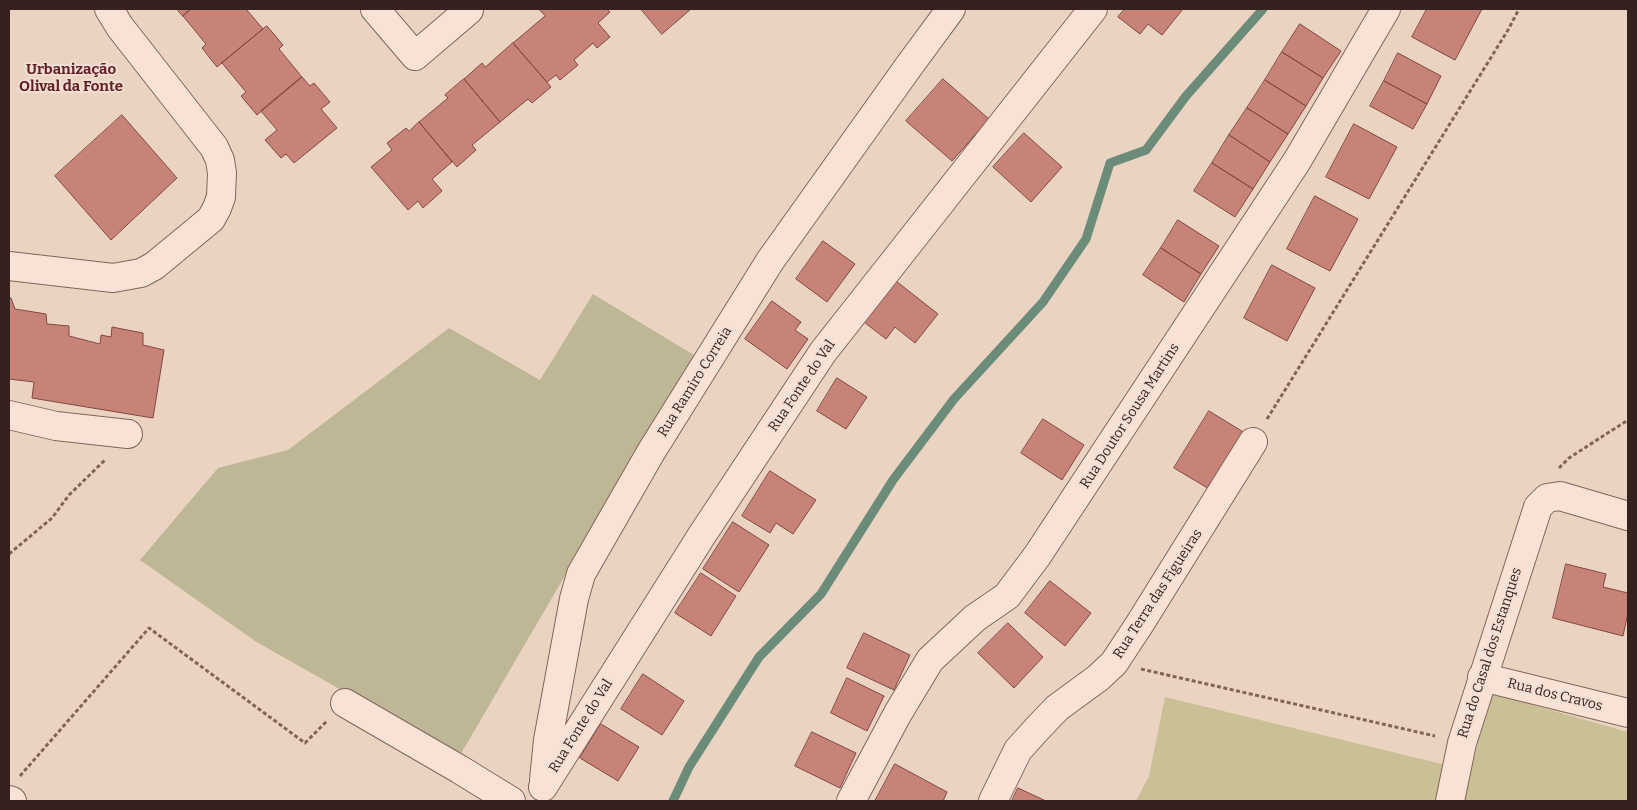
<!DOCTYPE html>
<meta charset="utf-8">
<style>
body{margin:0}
#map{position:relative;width:1637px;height:810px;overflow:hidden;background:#ebd3c2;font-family:Bitter,serif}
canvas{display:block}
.frame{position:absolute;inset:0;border:10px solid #35221e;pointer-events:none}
</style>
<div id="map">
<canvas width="1637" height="810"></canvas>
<div class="frame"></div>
</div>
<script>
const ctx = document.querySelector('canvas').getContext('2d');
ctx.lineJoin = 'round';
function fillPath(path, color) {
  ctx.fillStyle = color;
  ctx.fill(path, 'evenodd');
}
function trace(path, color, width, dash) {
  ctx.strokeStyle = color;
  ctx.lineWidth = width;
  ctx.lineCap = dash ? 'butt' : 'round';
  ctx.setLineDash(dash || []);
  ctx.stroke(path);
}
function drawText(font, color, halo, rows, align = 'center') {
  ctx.font = font + ' Bitter,serif';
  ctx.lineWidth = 4;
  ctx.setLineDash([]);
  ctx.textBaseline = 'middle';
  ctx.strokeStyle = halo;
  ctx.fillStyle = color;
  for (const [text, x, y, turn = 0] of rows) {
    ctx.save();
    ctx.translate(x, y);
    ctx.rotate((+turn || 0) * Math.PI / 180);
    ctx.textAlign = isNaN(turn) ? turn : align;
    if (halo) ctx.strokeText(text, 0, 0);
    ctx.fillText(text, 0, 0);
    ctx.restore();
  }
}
fillPath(new Path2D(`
 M1490 693 1628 732V801H1136L1149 776 1165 697 1471 771Z`), '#c9c096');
fillPath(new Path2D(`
 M593 294 694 355 459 757 255 641 140 560 218 468 288 450 449 328 540 380Z`), '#beb795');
trace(new Path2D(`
 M673 801 689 767 759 657 821 594 893 480 954 399 1043 302 1086 239 1110 163 1146 150 1186 96 1263 9`), '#6c8c7a', 9);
const building = new Path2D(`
 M177 9H191L183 16Z
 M191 9H246L263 29 217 67 202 48 206 44 183 16Z
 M539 9H607L610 12 598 23 610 37 597 48 593 43 574 60 578 65 560 80 556 75 547 82 513 43 545 16Z
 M641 9H691L662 34Z
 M1125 9H1183L1162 35 1148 24 1140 34 1118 17Z
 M1427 9H1482L1455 60 1412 37Z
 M1300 24 1341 51 1323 78 1282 52Z
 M267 26 283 45 279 49 302 77 257 115 241 96 246 92 222 63Z
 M513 43 551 87 532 103 528 99 500 122 464 79 482 63 485 67Z
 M1282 52 1323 78 1306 106 1265 80Z
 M1398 53 1441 76 1427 104 1384 81Z
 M302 77 310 86 314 83 330 102 321 109 337 128 294 163 286 154 281 158 265 140 277 130 261 111Z
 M464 79 500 122 472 145 476 150 457 167 419 122 448 98 445 95Z
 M943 79 989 119 952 161 906 121Z
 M1265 80 1306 106 1288 134 1247 108Z
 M1384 81 1427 104 1413 129 1370 106Z
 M1247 108 1288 134 1270 162 1229 135Z
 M122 115 177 178 111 240 55 176Z
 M419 122 452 162 432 179 442 191 423 208 418 201 408 210 371 167 392 150 387 143 406 128 409 131Z
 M1354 124 1397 147 1369 199 1326 177Z
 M1024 133 1062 167 1031 202 993 167Z
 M1229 135 1270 162 1253 189 1212 163Z
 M1212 163 1253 189 1235 217 1194 191Z
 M1315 196 1358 219 1330 271 1287 249Z
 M1178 220 1219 246 1201 274 1161 248Z
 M823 241 855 264 827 302 796 279Z
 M1161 248 1201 274 1184 302 1143 275Z
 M1272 265 1315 288 1287 341 1244 318Z
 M896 281 938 314 915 343 895 327 886 339 864 322Z
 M9 298H11L15 309 46 314 47 324 69 326V336L100 344 101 335 111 337 112 327 143 333V345L164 350 153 418 32 398 34 382 9 379Z
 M772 301 801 322 795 330 808 339 787 369 745 339Z
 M837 378 867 397 846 429 817 411Z
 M1209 411 1245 433 1211 490 1174 468Z
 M1043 419 1084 445 1062 480 1021 453Z
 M770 471 816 500 793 534 776 523 770 533 742 516Z
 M733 522 769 545 739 592 703 569Z
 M1566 564 1606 574 1603 587 1628 593V613L1623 636 1553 618Z
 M701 573 736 596 711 636 675 613Z
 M1050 581 1091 613 1065 646 1025 613Z
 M1008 623 1043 657 1014 688 978 653Z
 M864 633 910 655 894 690 847 668Z
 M643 674 684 701 662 735 621 709Z
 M847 678 884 696 867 731 831 713Z
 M601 724 639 747 618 781 580 758Z
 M812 732 856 753 840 788 795 766Z
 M895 764 947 792 943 801H875Z
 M1018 788 1046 801H1012Z`);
fillPath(building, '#c88379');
trace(building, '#824741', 1);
const minor = new Path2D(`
 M375 9 415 56 469 10 468 9
 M9 266 113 278 141 273 154 266 211 219 217 208 221 197 222 173 220 160 214 147 120 27 109 9
 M9 415 56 426 128 434
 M1482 677 1628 713
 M345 703 459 769 511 801
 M544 780 548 740 574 599 581 574 651 452 770 261 909 66 951 9
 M543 787 702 535 823 352 1093 9
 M9 800 12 801
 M851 801 898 713 930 660 975 618 1007 596 1037 556 1297 161 1386 9
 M993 801 1018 750 1037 729 1057 708 1098 678 1114 663 1139 625 1253 442
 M1450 801 1462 743 1538 507 1547 498 1560 496 1628 516`);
trace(minor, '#84645a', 30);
trace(new Path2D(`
 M1267 419 1508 30 1519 9
 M1559 468 1569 458 1628 420
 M9 554 52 518 69 495 105 460
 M1141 669 1435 736
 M20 776 149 628 305 743 327 721`), '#84645a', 3, [4, 2.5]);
trace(minor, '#f7e2d5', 28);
drawText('14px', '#35221e', '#f3dfd1', [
 ["Rua Ramiro Correia",695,382,-58],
 ["Rua Fonte do Val",802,386,-56],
 ["Rua Doutor Sousa Martins",1130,416,-57],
 ["Rua Terra das Figueiras",1158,594,-57],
 ["Rua do Casal dos Estanques",1490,653,-72],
 ["Rua dos Cravos",1555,695,14],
 ["Rua Fonte do Val",581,726,-58]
]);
drawText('bold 15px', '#5f1f25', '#f3dfd1', [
 ["Urbanização",71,70],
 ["Olival da Fonte",71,87]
]);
</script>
